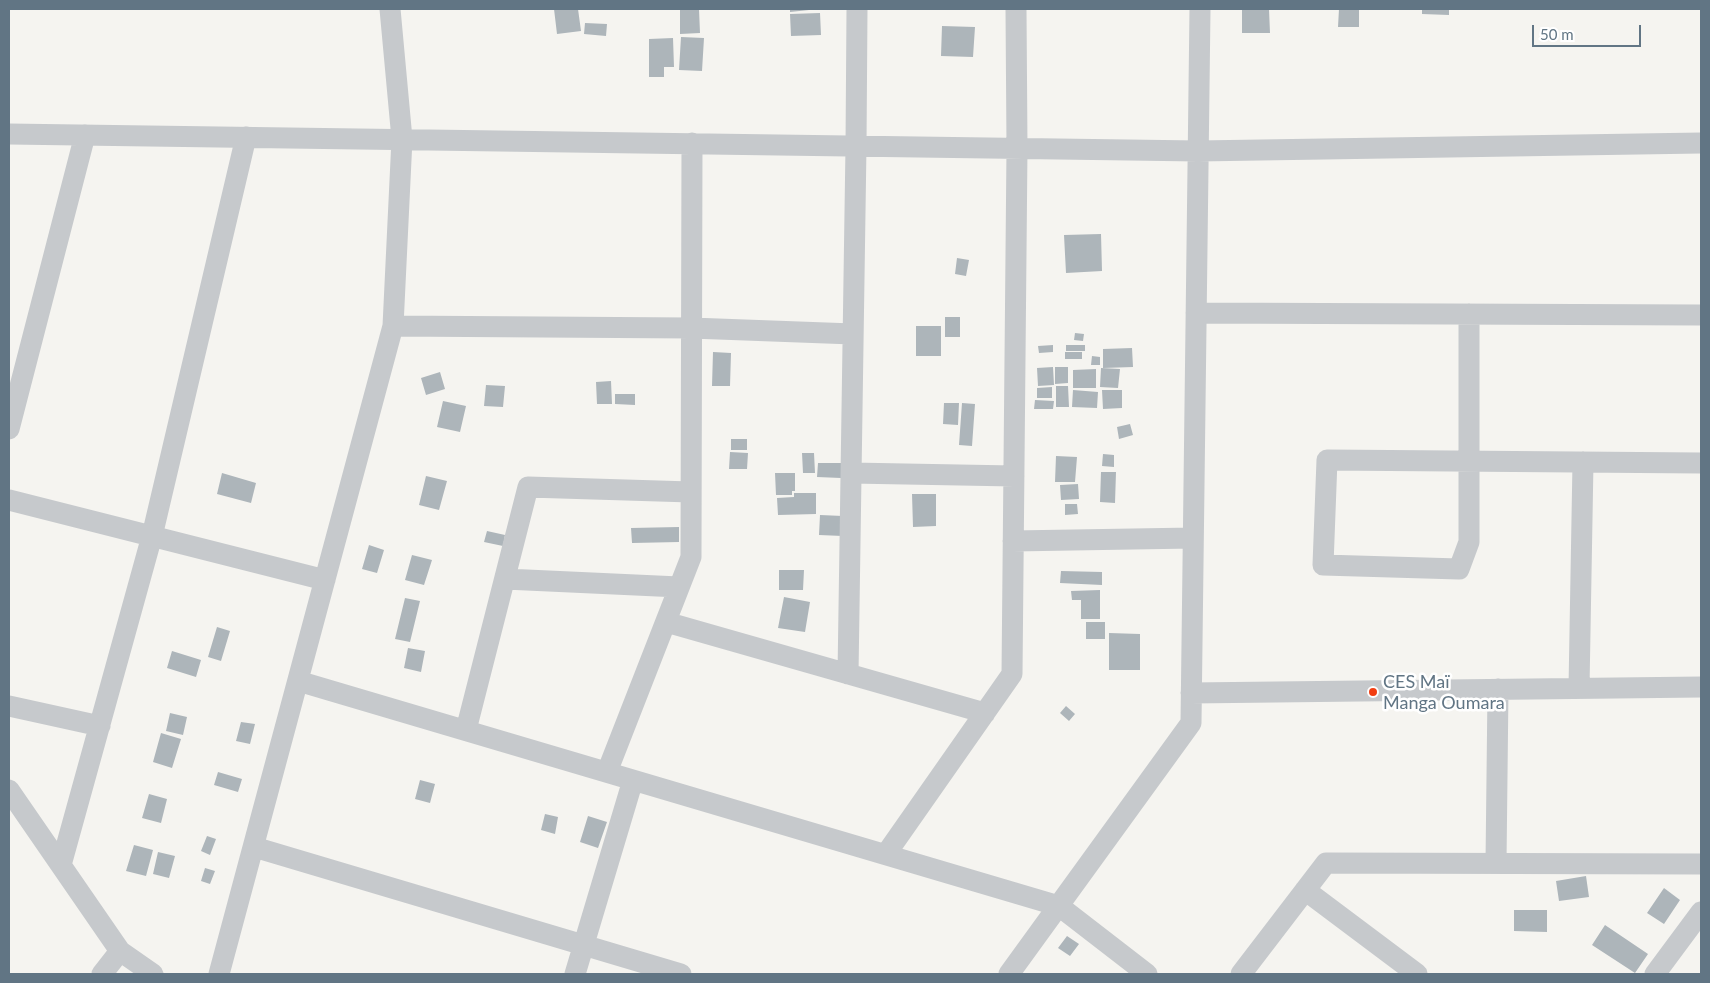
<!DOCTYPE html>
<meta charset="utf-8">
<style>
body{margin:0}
#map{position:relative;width:1710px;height:983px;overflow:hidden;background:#f5f4f0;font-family:Lato,sans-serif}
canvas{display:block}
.frame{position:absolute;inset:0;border:10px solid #617584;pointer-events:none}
.scale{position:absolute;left:1532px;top:25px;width:109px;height:22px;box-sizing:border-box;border:2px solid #617584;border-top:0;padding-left:6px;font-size:15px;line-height:18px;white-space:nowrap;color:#617584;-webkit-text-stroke:4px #fff;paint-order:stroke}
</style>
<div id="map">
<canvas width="1710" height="983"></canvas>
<div class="frame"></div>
<div class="scale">50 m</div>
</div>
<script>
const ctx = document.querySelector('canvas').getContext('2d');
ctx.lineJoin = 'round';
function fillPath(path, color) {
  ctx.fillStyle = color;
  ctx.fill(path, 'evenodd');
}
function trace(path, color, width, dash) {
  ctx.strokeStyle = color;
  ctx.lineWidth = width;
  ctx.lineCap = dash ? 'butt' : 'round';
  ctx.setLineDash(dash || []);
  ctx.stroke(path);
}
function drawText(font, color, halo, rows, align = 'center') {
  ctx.font = font + ' Lato,sans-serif';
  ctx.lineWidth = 5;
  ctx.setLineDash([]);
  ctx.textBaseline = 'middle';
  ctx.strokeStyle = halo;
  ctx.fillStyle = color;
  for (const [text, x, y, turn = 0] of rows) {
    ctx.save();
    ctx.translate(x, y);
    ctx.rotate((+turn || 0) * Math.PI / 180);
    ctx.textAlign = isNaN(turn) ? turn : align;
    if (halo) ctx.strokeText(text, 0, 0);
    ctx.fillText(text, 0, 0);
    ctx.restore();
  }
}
fillPath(new Path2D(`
 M554 9H578L581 31 557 34Z
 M680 9H699L700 33 680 34Z
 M790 9H809V10L790 12Z
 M1250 9H1269L1270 33H1242V10Z
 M1339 9H1359V27H1338Z
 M1422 9H1449V15L1422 14Z
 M820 13 821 35 791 36 790 14Z
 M585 23 607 24 606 36 584 34Z
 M942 26 975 27 973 57 941 56Z
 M681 37 704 38 702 71 679 70Z
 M673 38 674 67H664V77H649V39Z
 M1101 234 1102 271 1066 273 1064 235Z
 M957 258 969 260 966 276 955 274Z
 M945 317H960V337H945Z
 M916 326H941V356H916Z
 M1075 333 1084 334 1083 341 1074 340Z
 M1053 345V352L1039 353 1038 346Z
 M1066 345H1085V351H1066Z
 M1132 348 1133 367 1103 368V349Z
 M713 352 731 353 730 386H712Z
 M1065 352H1082V359H1065Z
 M1092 356 1100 357V365H1091Z
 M1053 367 1054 385 1038 386 1037 368Z
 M1055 367H1068V383L1055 384Z
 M1101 368 1120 369 1118 388 1100 387Z
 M1096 369V388H1073V370Z
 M440 372 445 389 426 395 421 378Z
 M611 381 612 404H597L596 382Z
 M486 385 505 386 503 407 484 406Z
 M1056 386H1068L1069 407H1056Z
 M1052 387V398H1037V388Z
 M1073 390 1098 392 1097 408 1072 407Z
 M1102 390H1122V408L1103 409Z
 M615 394H635V405L615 404Z
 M1035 400 1054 401 1053 409H1034Z
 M443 401 466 406 460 432 437 427Z
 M944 403H959L958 425 943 424Z
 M962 403 975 404 972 446 959 445Z
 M1130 424 1133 435 1119 439 1117 427Z
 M731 439H747V450H731Z
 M730 452 748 453 747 469H729Z
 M802 453H814L815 473H803Z
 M1103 454 1114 455V467L1102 466Z
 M1056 456 1077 457 1075 482H1055Z
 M818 463H841V478L817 477Z
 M1101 472H1116L1115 503 1100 502Z
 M222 473 256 483 251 503 217 494Z
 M775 473H795V491H792V495H776Z
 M426 476 447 481 439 510 419 505Z
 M1078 484 1079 499 1061 500 1060 485Z
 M794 493H816V514L778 515 777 498 794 497Z
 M912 494H936V526L913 527Z
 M1065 504H1077L1078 514 1065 515Z
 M820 515 843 516V536L819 535Z
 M679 527V542L632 543 631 528Z
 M487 531 505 535 503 546 484 542Z
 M369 545 384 550 377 573 362 569Z
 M412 555 432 560 424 585 405 580Z
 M779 570H804L803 590H779Z
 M1061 571 1102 572V585L1060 583Z
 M1100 590V619H1081V600H1072L1071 591Z
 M784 597 810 602 805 632 778 628Z
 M405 598 420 601 410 642 395 639Z
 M1086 622H1105V639H1086Z
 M217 627 230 631 221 661 208 657Z
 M1109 633 1140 634V670H1109Z
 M408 648 425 651 421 672 404 668Z
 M172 651 201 660 196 677 167 668Z
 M1066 706 1075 714 1069 721 1060 713Z
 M170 713 187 717 183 735 166 731Z
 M241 722 255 724 250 744 236 741Z
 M161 733 181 739 172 768 153 762Z
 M218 772 242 779 238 792 214 785Z
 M420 780 435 784 430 803 415 799Z
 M149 794 167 799 161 823 142 818Z
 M545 814 558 817 555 834 541 830Z
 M588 816 607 822 598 848 580 842Z
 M207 836 216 839 210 855 201 851Z
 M134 845 153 850 146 876 126 871Z
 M158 852 175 856 169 878 153 874Z
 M205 868 215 871 210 884 201 881Z
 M1586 876 1589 897 1559 901 1556 881Z
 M1664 888 1680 900 1664 924 1647 913Z
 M1514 910H1547V932L1514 931Z
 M1605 925 1648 954 1635 973 1592 945Z
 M1067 936 1079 944 1070 956 1058 948Z`), '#adb5ba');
trace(new Path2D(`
 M9 134 1198 151 1701 143
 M1196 313 1701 315
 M1469 314V542L1459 569 1323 565 1327 460 1701 463
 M393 326 691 328 853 334
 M9 429 85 135
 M851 473 1014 476
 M9 500 325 580
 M1013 541 1193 538
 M505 579 679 587
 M666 622 985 713
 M848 674 856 146 857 9
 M298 681 1059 906 1147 974
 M1579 688 1583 462
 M1191 693 1701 687
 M9 706 100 726
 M466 730 528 487 691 492
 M607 772 691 557 692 143
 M9 790 120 951 153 974
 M254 847 681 974
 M886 854 1012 674 1017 148 1016 9
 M1496 863 1498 689
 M61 865 152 536 246 137
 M1305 890 1417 974
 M102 974 120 951
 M219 974 393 326 402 139 390 9
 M575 974 633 780
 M1009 974 1191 723 1200 9
 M1241 974 1326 863 1701 864
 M1655 974 1701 912`), '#c6c9cc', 21);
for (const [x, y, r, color] of [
 [1373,692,5,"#f23e12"]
]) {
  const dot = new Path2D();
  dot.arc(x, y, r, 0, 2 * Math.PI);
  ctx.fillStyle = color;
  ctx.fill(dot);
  trace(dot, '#fff', 2);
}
drawText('18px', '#617584', '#fff', [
 ["CES Maï",1383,682],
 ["Manga Oumara",1383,703]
], 'left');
</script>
